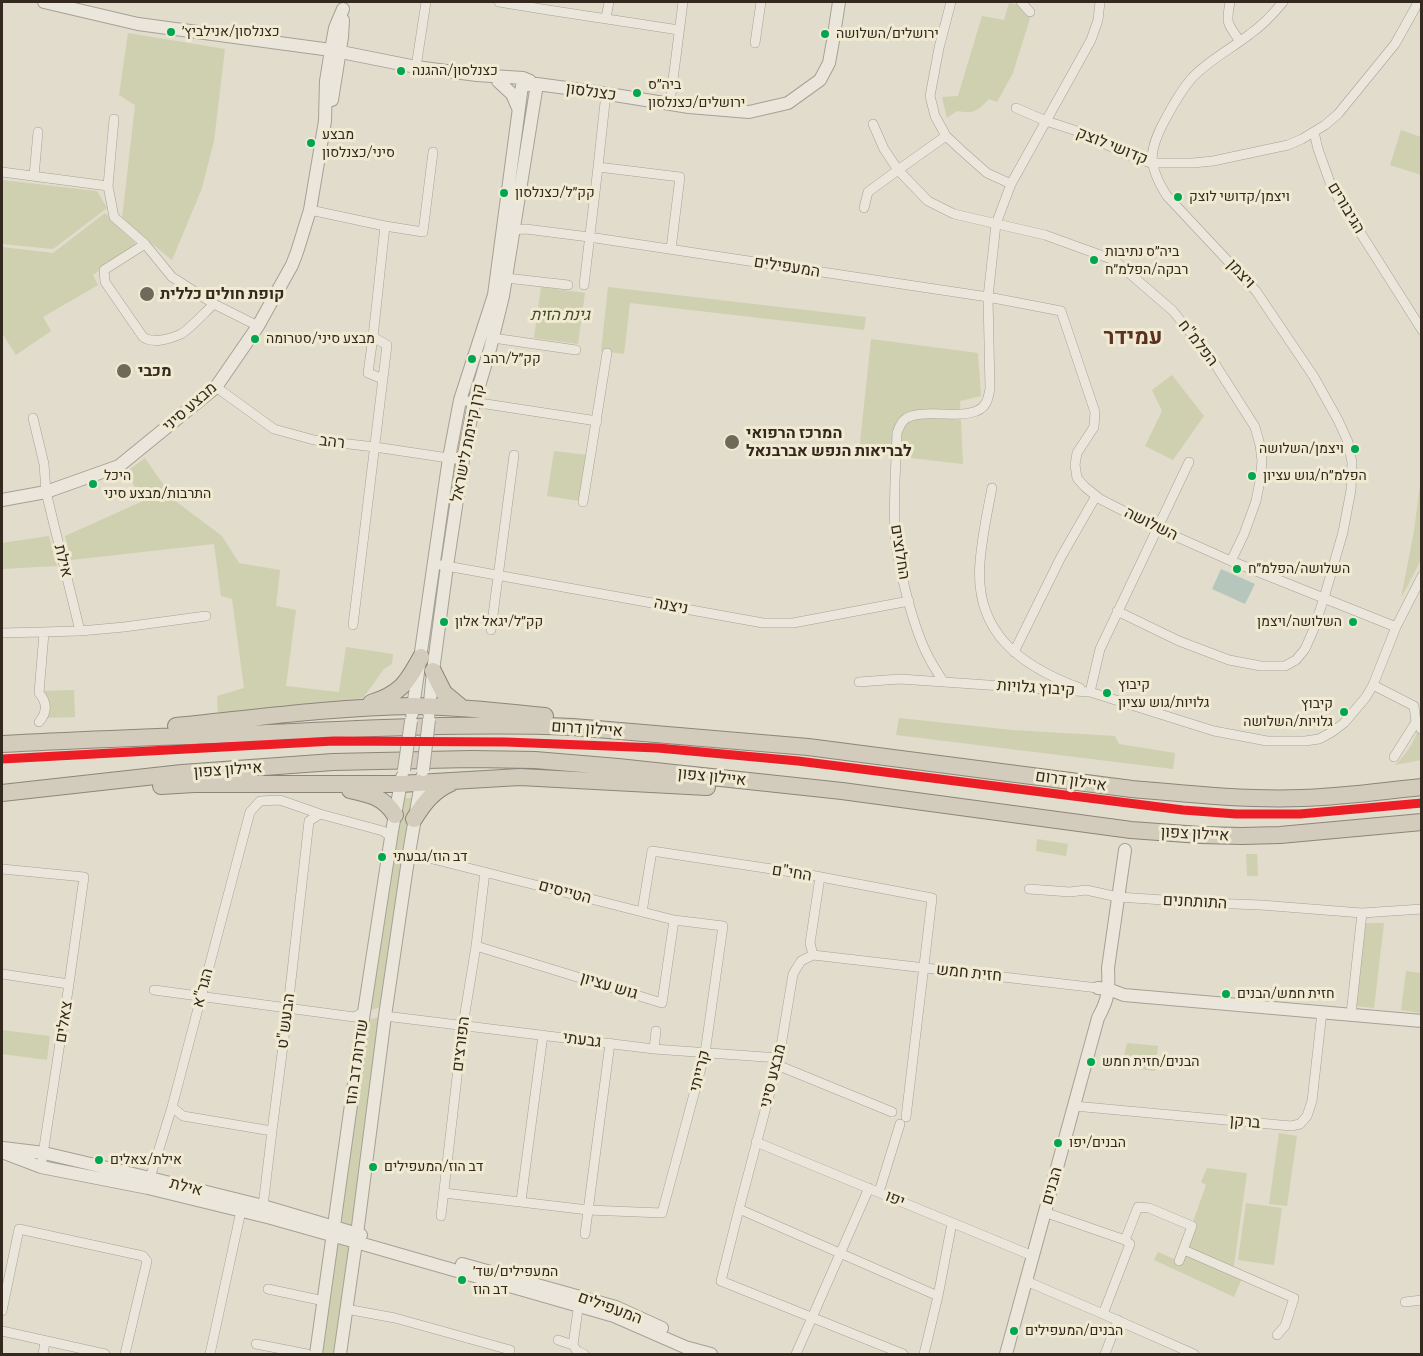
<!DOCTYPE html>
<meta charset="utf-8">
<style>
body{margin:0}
#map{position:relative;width:1423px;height:1356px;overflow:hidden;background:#e1dccb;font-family:Literata,serif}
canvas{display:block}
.frame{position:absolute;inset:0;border:3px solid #33291e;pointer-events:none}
</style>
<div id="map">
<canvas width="1423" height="1356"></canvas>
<div class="frame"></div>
</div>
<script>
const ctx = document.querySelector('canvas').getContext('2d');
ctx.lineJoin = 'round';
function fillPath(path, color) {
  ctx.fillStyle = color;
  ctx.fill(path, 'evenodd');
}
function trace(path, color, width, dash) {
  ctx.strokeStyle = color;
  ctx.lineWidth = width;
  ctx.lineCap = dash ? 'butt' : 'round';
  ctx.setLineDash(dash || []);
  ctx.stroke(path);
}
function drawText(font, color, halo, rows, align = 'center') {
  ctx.font = font + ' Literata,Heebo,serif';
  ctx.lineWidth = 6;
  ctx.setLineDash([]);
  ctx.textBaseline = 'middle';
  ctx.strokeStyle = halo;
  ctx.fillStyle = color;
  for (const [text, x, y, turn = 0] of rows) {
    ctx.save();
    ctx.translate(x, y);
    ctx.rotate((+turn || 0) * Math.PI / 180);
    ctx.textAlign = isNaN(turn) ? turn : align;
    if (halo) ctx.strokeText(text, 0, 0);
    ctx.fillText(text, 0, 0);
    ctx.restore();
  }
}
fillPath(new Path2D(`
 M1009 3 1020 5 1030 18 1013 73 997 102 989 99C977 111 975 114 957 111L947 118 942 97 958 96 982 16 1004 20Z
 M128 33 225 49 214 141 202 188 172 260 122 219 135 105 119 95Z
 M1401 130 1421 137V175L1390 165Z
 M2 180 97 191 107 208 53 249 2 244Z
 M105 213 137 245 93 275 98 285 43 317 51 331 16 355 2 333V247L53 253Z
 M541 287 585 293 578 344 534 338Z
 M608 287 866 317 864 330 630 303 624 354 601 351Z
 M871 339 978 353 981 396 960 401 963 464 859 452Z
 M1172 375 1204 416 1173 460 1145 446 1162 411 1152 390Z
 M554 451 587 455 580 501 547 496Z
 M145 458 174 500 222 536 239 563 280 570 276 606 296 610 286 686 339 692 346 647 393 654 392 664 384 669 363 698 340 703 218 715 217 696 244 688 232 599 221 596 214 544 71 560 65 536 143 501 126 472Z
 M1421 477V560L1401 598 1414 531Z
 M49 536 57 566 2 569V543Z
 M74 690 75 717 44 718C50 708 51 700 43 691Z
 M899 718 1012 730 1115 736 1119 744 1175 753 1173 769 896 735Z
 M1421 719V760L1395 765C1409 752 1417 737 1421 719Z
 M398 798H418L388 1000 378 1008 364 1012Z
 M1037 839 1068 844 1066 856 1036 851Z
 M1246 854H1257L1258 876H1247Z
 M1365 923H1384L1374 1008 1356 1006Z
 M1406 971 1421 973V1013L1401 1010Z
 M385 1016 357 1234 334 1226 362 1026 371 1019Z
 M2 1030 50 1036 47 1060 2 1054Z
 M1127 1043 1158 1046 1155 1071 1121 1067Z
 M1279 1133 1297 1136 1287 1206 1269 1204Z
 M1207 1168 1247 1173 1233 1272 1243 1276 1234 1297 1154 1260 1158 1252 1179 1261 1206 1185 1201 1182Z
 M1246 1203 1282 1208 1274 1265 1238 1260Z
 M332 1235 356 1242 340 1354H317Z`), '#ced0af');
fillPath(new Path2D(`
 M1221 569 1255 584 1245 604 1212 589Z`), '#b7c6bd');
const minor = new Path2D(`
 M499 2 548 10 679 30
 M951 2 939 48 930 96 935 116 946 136 961 150 987 173 1011 184
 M1021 2 1030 12
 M1230 2C1226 24 1227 23 1240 41
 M606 18 609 2
 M755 43 761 2
 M416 67 426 2
 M670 103 683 2
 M1016 108 1046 121 1074 130 1138 159 1151 163H1193L1213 161 1288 145 1302 139 1325 125 1338 114 1395 44 1414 10 1418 2
 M114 119 108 186 114 217 145 244 172 277 214 304 258 326
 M873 124 884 149 898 170 928 201 954 214 1045 235 1114 260 1173 311 1215 364 1255 427 1260 445 1262 461 1260 481 1256 501 1244 534 1231 561
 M1314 132 1318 149 1332 188 1422 330
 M598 167 680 177 671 249
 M2 172 108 186
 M34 176 38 132
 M864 208 868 192 898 170 946 136
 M310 210 385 226 423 232 433 152
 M513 230 526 229 589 237 988 297 1061 311 1095 412 1094 427 1077 453 1075 465 1077 478 1085 487 1100 499 1159 529 1231 561 1396 627
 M145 244 104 270 105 282 143 337C153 344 170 339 181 334 191 328 205 312 214 304
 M506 278 568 285
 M584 285 598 167 606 93
 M373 337 368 373 383 379
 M493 338 576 350
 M216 387 274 429 314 440 375 447 455 459
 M460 400 597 421
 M33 418 44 464 46 492 80 631
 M992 488C987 513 982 537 980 562 974 632 1020 666 1080 688
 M583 502 607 353
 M441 565 763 623H793L909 601
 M1117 611 1179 641 1229 660 1261 666H1285L1296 660 1305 649 1313 631 1324 598 1343 532 1351 490 1352 462 1348 442 1338 420 1314 377 1256 291 1167 196C1147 164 1148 151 1166 118 1173 105 1181 91 1191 79 1207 61 1231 49 1250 34 1263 25 1274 13 1283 2
 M353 625 387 345 373 337 385 226
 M491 630 514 455
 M2 633 80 631 124 627 206 616
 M1014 652 1061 557 1096 496
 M943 681C938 673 933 666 929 658 913 628 898 567 895 534 893 501 896 466 897 433 899 428 900 424 904 420 921 405 974 425 986 403 988 400 989 393 990 389L988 297 996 224 1011 184 1091 40 1098 20 1100 2
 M859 682 900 679 1090 692 1214 731 1267 741H1305L1319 739 1332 732 1344 723 1366 697 1373 685 1396 627 1422 576
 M1373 685 1414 706 1416 722 1421 729
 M1090 692 1100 649 1189 462
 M39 722C48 712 47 702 39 693L44 633
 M1394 757 1416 722
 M409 853 674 920 723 926 705 1053 662 1213 588 1210 444 1193
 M2 869 84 877 69 984 41 1167
 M1029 889 1070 892 1086 890 1118 897 1209 903 1261 905 1362 913 1422 909
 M642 912 652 851 805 874 932 898 906 1117
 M476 946 662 1003 674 920
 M813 955 801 961 793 974 779 1058 739 1209 721 1281 903 1354
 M813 955 1098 988
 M813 955 810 943 820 877
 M2 974 69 984
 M154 990 354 1017 364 1012
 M1351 1014 1362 913
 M385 1016 654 1049 779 1058
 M654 1049 656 1031
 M777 1065 892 1112
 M1074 1106 1291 1126 1300 1124 1307 1116 1312 1101 1322 1012
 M172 1107 183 1116 272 1131
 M756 1142 1033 1256
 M150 1178 172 1107 250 812 260 801 280 800 320 814 383 831 391 837
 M879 1192 900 1124
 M521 1201 543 1035
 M739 1209 938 1296
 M266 1210 263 1206 272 1131 288 1007 309 821 320 814
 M1044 1212 1125 1240 1130 1244 1103 1314
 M441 1216 463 1025 476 946 485 872
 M585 1234 610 1043
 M1125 1240 1138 1207 1149 1208 1192 1226 1179 1261
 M1184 1250 1294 1298 1285 1326 1277 1335
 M1026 1281 1103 1314 1194 1354
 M268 1289 324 1301
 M1405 1302 1422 1300
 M346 1309 395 1318 510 1350
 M2 1311 19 1229 143 1256 147 1261 125 1354
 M2 1331 105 1354
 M558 1340 573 1345 577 1351 584 1354
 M256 1344 307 1354
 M573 1345 579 1302
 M43 1354 45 1342
 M210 1354 241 1211 237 1205
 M796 1354 869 1188
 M924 1354 938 1296 952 1223
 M1105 1354 1118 1320`);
const tertiary = new Path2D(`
 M44 2 138 24 331 50 416 67 477 75 523 78 530 81
 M498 81 512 94 518 108
 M529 85 537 84 596 92 689 107 749 112 788 103 820 80 829 63 833 41 839 2
 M332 100 342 37 343 20
 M2 500 46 492 119 466 216 387 258 326 292 265 297 252 310 210 325 121 326 81 331 50 335 28 343 9
 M429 713 433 671 447 566 463 460 474 403 490 349 503 296 537 84
 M412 714 449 458 460 400 494 295 523 78
 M1098 988 1108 989 1124 995 1422 1021
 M3 1148 44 1153 150 1178 263 1206 361 1235
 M2 1152 41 1167 148 1188 271 1218 356 1242 614 1316 685 1347 711 1354
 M462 1264 616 1307 662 1328
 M316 1354 364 1012 392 831 402 777
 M340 1354 356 1242 385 1016 409 853 422 777
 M1006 1354 1098 1018C1109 998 1109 990 1108 968L1125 850`);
const motorway = new Path2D(`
 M433 671 444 693 462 708
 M371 703C400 694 407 683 421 657
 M176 726C255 718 334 707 413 706 457 706 501 712 545 716
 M2 744C90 739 180 736 269 733 370 728 471 723 573 727L808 747 1132 789C1188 794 1245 800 1302 798 1342 797 1382 791 1422 787
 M161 786 194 784H400L520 777 707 787
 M350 790C369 794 384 797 395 815
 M2 793 182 773 333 762 471 759 535 760 618 767 842 791 1131 830 1200 835 1242 836 1280 835 1422 822
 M414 819C424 803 433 791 451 783`);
trace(minor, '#a6a195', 10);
trace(tertiary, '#a6a195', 14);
trace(motorway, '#8b867b', 18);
trace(minor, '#eae6dc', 9);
trace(tertiary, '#eae6dc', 12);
trace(motorway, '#d3ccbd', 16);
const tertiaryBridge = new Path2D(`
 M404 770 411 721
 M423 770 429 720`);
trace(tertiaryBridge, '#a6a195', 14, []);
trace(tertiaryBridge, '#eae6dc', 12);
trace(new Path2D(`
 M2 759 334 741 506 742 658 748 798 761 1183 810 1236 814H1300L1422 803`), '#ed1d26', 9);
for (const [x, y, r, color] of [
 [171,32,5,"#00a651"],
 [825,34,5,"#00a651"],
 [401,71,5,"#00a651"],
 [637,93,5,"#00a651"],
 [311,143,5,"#00a651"],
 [504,193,5,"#00a651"],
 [1178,197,5,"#00a651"],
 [1094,260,5,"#00a651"],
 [147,294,8,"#70685b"],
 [255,339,5,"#00a651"],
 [472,359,5,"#00a651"],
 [124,371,8,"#70685b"],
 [732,442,8,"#70685b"],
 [1355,449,5,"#00a651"],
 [1252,476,5,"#00a651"],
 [93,484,5,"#00a651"],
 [1237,569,5,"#00a651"],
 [444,622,5,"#00a651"],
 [1353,622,5,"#00a651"],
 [1107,693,5,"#00a651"],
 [1344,712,5,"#00a651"],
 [382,857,5,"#00a651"],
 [1226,994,5,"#00a651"],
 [1091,1062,5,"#00a651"],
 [1058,1143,5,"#00a651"],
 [99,1160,5,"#00a651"],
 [373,1167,5,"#00a651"],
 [462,1280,5,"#00a651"],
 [1014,1331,5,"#00a651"]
]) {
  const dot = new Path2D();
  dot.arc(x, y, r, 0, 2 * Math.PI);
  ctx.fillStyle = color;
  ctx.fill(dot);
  trace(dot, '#f1ead2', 2);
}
drawText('14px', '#33291e', '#f1ead2', [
 ["כצנלסון/אנילביץ׳",182,32],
 ["ירושלים/השלושה",836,34],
 ["כצנלסון/ההגנה",412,71],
 ["ביה״ס",648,85],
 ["ירושלים/כצנלסון",648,103],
 ["מבצע",322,135],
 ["סיני/כצנלסון",322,153],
 ["קק״ל/כצנלסון",515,193],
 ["ויצמן/קדושי לוצק",1189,197],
 ["ביה״ס נתיבות",1105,252],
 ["רבקה/הפלמ״ח",1105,270],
 ["מבצע סיני/סטרומה",266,339],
 ["קק״ל/רהב",483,359],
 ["ויצמן/השלושה",1344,449,"right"],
 ["היכל",104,476],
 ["התרבות/מבצע סיני",104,494],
 ["הפלמ״ח/גוש עציון",1263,476],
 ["השלושה/הפלמ״ח",1248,569],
 ["קק״ל/יגאל אלון",455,622],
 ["השלושה/ויצמן",1342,622,"right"],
 ["קיבוץ",1118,685],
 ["גלויות/גוש עציון",1118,703],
 ["קיבוץ",1333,704,"right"],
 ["גלויות/השלושה",1333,722,"right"],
 ["דב הוז/גבעתי",393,857],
 ["חזית חמש/הבנים",1237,994],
 ["הבנים/חזית חמש",1102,1062],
 ["הבנים/יפו",1069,1143],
 ["אילת/צאלים",110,1160],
 ["דב הוז/המעפילים",384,1167],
 ["המעפילים/שד׳",473,1272],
 ["דב הוז",473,1290],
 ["הבנים/המעפילים",1025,1331]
], 'left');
drawText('16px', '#33291e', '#f1ead2', [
 ["כצנלסון",591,92,8],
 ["קדושי לוצק",1112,146,22],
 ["הגיבורים",1346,208,59],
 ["המעפילים",787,267,9],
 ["ויצמן",1241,274,47],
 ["הפלמ\"ח",1198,343,52],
 ["מבצע סיני",190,407,-41],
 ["רהב",332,442,7],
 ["קרן קיימת לישראל",468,443,-79],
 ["השלושה",1151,524,26],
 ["החלוצים",900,552,81],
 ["אילת",63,561,76],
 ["ניצנה",671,606,11],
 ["קיבוץ גלויות",1036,688,4],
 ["איילון דרום",587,729,4],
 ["איילון צפון",228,770,-4],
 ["איילון צפון",712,777,6],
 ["איילון דרום",1071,781,8],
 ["איילון צפון",1195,834,3],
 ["החי\"ם",792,873,9],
 ["הטייסים",565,892,15],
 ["התותחנים",1195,902,3],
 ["חזית חמש",969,973,6],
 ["גוש עציון",609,986,17],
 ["הגר\"א",203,988,-75],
 ["הבעש\"ט",286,1021,-83],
 ["צאלים",64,1022,-81],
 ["גבעתי",582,1040,7],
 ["הפורצים",461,1044,-83],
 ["שדרות דב הוז",357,1062,-82],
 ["קרייתי",700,1071,-76],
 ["מבצע סיני",773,1076,-76],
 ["ברקן",1245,1122,5],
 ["הבנים",1052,1186,-74],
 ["אילת",186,1187,14],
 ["יפו",895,1199,22],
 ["המעפילים",610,1308,20]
]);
drawText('bold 16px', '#33291e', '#f1ead2', [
 ["קופת חולים כללית",160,294],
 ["מכבי",138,371],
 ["המרכז הרפואי",746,433],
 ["לבריאות הנפש אברבנאל",746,451]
], 'left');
drawText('italic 16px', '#414d27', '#f1ead2', [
 ["גינת הזית",560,315]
]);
drawText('bold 22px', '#5b3122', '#f1ead2', [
 ["עמידר",1133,338]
]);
</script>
